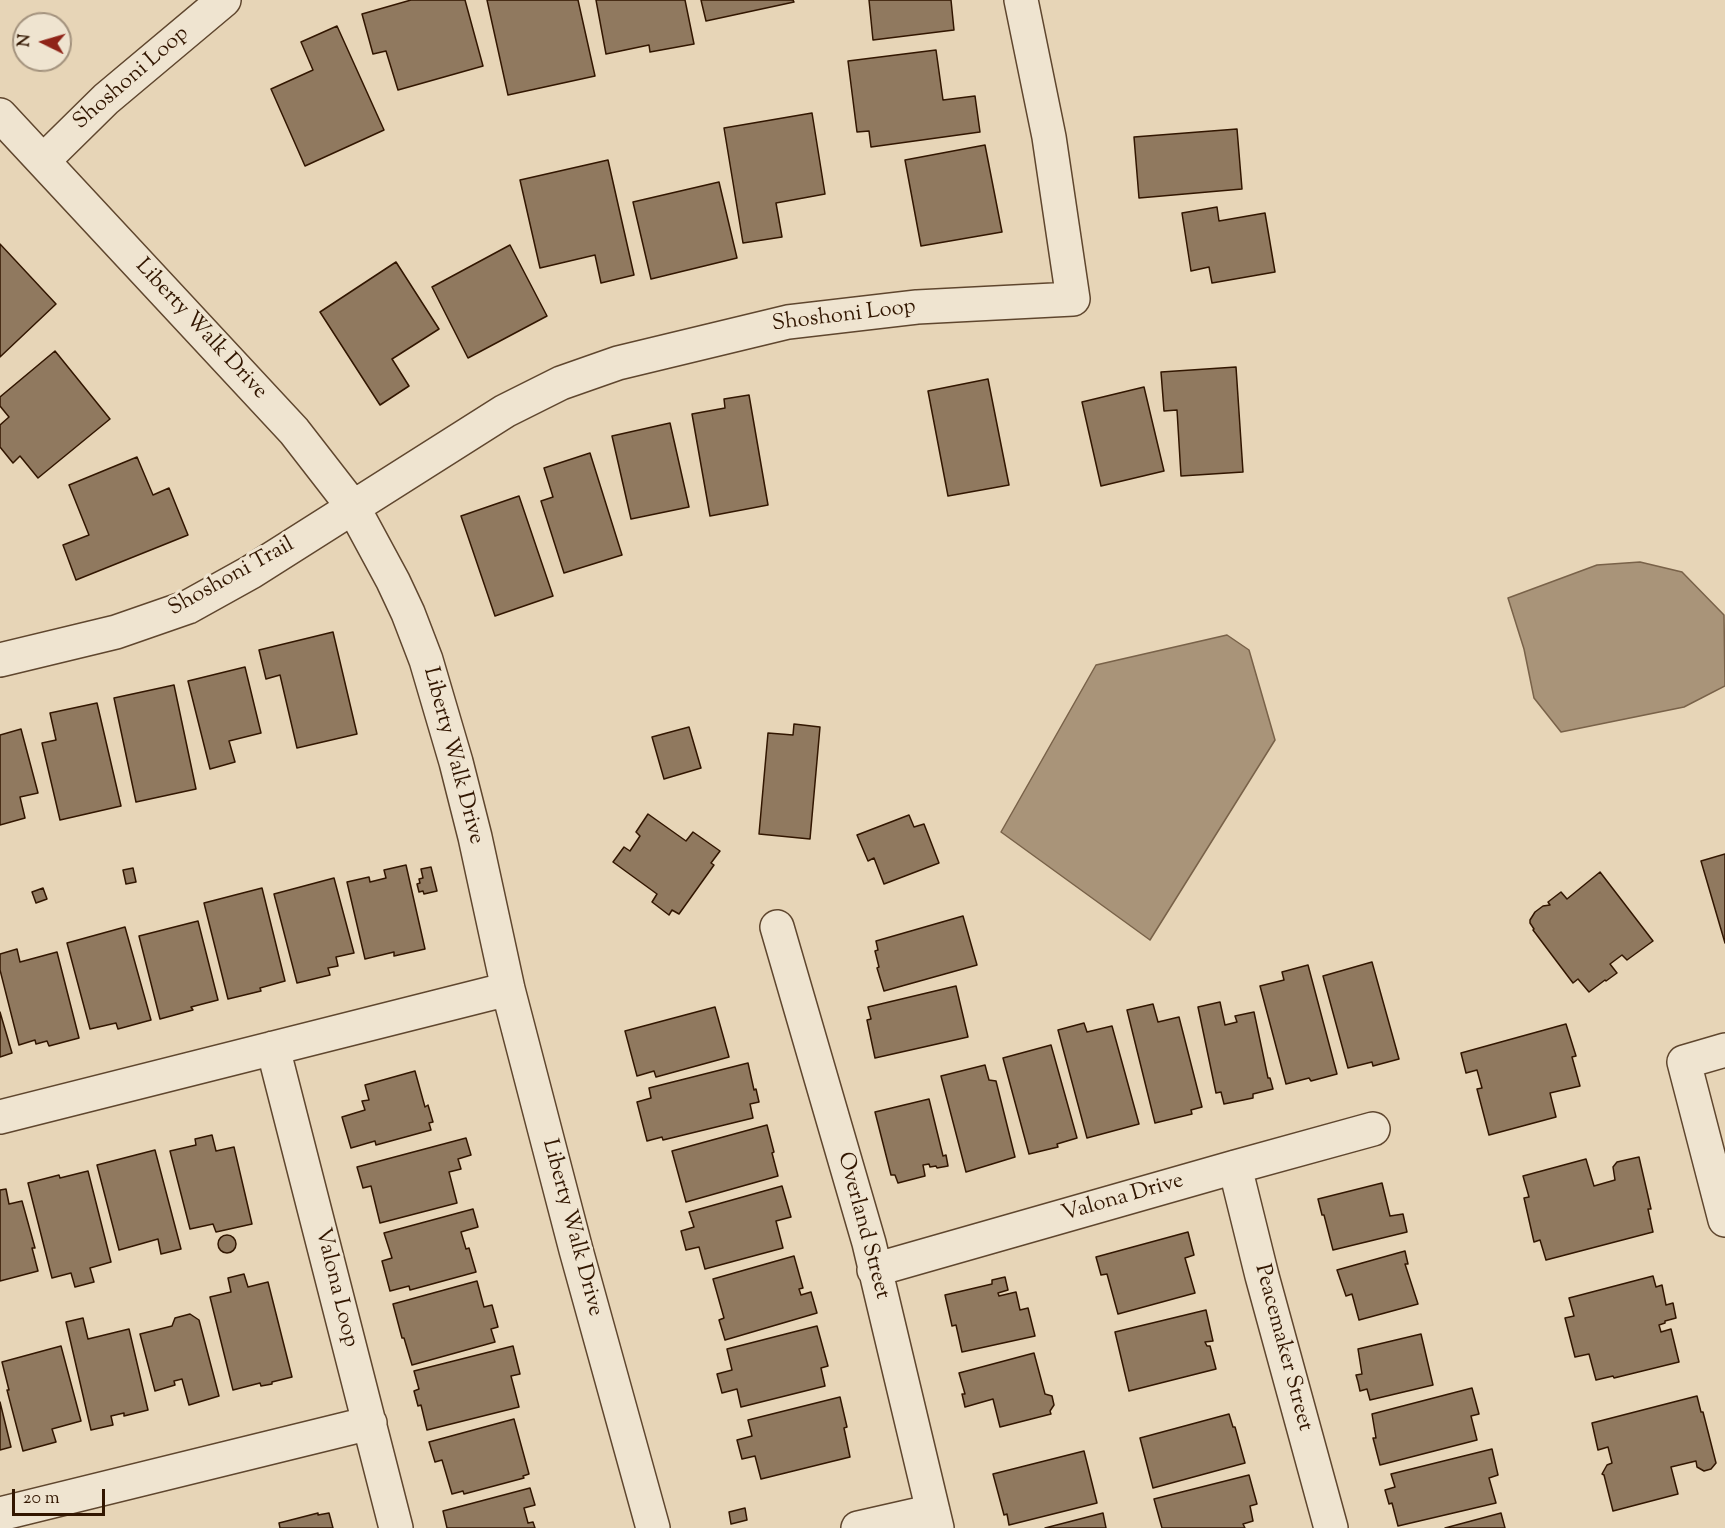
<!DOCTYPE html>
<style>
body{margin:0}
#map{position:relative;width:1725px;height:1528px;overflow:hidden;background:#e7d5b7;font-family:"Sorts Mill Goudy",serif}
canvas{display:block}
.north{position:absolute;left:12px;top:12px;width:60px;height:60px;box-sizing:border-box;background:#efe4d0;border:2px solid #a3927d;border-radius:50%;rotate:275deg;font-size:16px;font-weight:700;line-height:24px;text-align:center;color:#321600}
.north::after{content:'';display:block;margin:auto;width:21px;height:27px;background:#8f2418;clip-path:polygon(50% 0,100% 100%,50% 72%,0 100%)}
.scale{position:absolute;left:12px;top:1489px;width:93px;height:27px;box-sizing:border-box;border:3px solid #321600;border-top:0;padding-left:8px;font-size:18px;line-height:21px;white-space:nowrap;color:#321600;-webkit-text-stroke:4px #efe4d0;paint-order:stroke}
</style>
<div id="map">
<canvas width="1725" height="1528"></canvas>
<div class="north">N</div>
<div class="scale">20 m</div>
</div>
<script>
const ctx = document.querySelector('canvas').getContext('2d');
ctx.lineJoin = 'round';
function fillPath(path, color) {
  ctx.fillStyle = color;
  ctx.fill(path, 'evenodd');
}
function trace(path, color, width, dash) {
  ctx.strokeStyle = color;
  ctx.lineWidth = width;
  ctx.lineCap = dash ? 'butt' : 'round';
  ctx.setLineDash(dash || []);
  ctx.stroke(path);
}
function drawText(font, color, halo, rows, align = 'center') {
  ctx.font = font + ' "Sorts Mill Goudy",serif';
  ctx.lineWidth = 6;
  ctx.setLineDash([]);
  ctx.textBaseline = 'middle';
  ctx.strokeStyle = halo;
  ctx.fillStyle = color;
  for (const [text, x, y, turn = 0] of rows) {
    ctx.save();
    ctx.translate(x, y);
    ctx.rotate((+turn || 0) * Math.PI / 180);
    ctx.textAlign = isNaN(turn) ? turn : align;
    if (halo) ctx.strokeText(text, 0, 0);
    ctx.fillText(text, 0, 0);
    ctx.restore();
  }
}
const water = new Path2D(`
 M1640 562 1682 572 1724 615 1725 686 1684 707 1561 732 1534 698 1524 649 1508 598 1597 565Z
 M1227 635 1249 650 1275 740 1150 940 1001 832 1096 665Z`);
fillPath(water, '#a99479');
trace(water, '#796249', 1.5);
const building = new Path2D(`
 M411 0H465L483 66 398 90 386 51 373 54 362 14Z
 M487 0H578L595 76 508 95Z
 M596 0H685L694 44 650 52 649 45 606 54Z
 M701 0H793L794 2 706 21Z
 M869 0H951L954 30 873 40Z
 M337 26 384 130 305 166 271 89 313 70 301 42Z
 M936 50 943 100 975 96 980 132 871 147 869 131 857 132 848 61Z
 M812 113 825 194 776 203 782 237 743 243 724 128Z
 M1237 129 1242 189 1139 198 1134 137Z
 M985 145 1002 232 921 246 905 160Z
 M608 160 634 275 601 283 595 255 540 268 520 180Z
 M719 182 737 258 651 279 633 202Z
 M1217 207 1219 221 1265 213 1275 272 1212 283 1209 267 1191 271 1182 213Z
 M0 244 56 304 0 357Z
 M510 245 547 316 468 358 432 287Z
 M396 262 439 329 392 359 409 386 380 405 320 312Z
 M55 351 110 419 38 478 20 456 13 463 0 447V425L9 417 0 406V397Z
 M1236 367 1243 472 1181 476 1177 410 1164 411 1161 372Z
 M988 379 1009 485 948 496 928 391Z
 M1144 387 1164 471 1101 486 1082 402Z
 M749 395 768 505 710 516 692 414 725 408 724 399Z
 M670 423 689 507 631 519 612 436Z
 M590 453 622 555 564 573 541 501 553 497 544 468Z
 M137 457 153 495 169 488 188 535 76 580 63 545 89 535 69 485Z
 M519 496 553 596 495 616 461 516Z
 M333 632 357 734 297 748 280 675 266 679 259 650Z
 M245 667 261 733 229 741 235 762 210 769 188 681Z
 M174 685 196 789 136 802 114 698Z
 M97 703 121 806 60 820 42 743 56 740 50 713Z
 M794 724 820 727 810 839 759 834 768 733 793 735Z
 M689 727 701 768 664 779 652 737Z
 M21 729 38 793 20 797 25 818 0 825V735Z
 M648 814 686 841 693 832 720 851 711 863 714 865 679 914 672 910 669 915 652 902 657 894 613 862 624 847 630 851 640 836 636 832Z
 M909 815 914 827 924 824 939 863 884 884 874 858 868 861 857 835Z
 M1725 854V943L1701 861Z
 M406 865 425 949 394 956V952L365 959 347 882 369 877 370 882 386 878 384 870Z
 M431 867 437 891 424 894 423 891 419 892 417 884 420 883 419 879 423 878 421 869Z
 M133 868 136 882 126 884 123 870Z
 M1600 872 1653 941 1627 960 1622 955 1610 964 1617 973 1606 981 1605 980 1589 992 1578 979 1573 983 1533 930 1534 929 1530 923V920L1535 912 1543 906 1550 905 1548 902 1561 892 1567 899Z
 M334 878 354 953 336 957 338 966 328 968 330 975 297 983 274 894Z
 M43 888 47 899 36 903 32 892Z
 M262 888 285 981 260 988 261 991 228 999 204 903Z
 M963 916 977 965 884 991 877 968 879 967 875 951 878 950 876 941Z
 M198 921 218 1000 191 1007 193 1010 160 1019 139 936Z
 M125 927 151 1020 118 1029 116 1023 90 1029 67 943Z
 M17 949 20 962 57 952 79 1038 49 1046 47 1041 36 1044 35 1040 19 1045 0 970V954Z
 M1372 962 1399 1059 1373 1066 1372 1062 1348 1068 1323 976Z
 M1308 965 1337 1074 1311 1081 1309 1078 1286 1084 1260 986 1284 980 1282 972Z
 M956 986 968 1037 875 1058 867 1020 871 1019 868 1007Z
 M1220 1002 1225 1025 1237 1022 1235 1016 1254 1012 1268 1078H1270L1273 1089 1253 1094V1098L1224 1104 1221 1092 1216 1093 1198 1007Z
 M1153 1004 1158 1022 1179 1017 1202 1107 1191 1110 1192 1114 1155 1123 1127 1010Z
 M715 1007 729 1057 656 1077 654 1071 637 1076 625 1031Z
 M0 1012 12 1053 0 1057Z
 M1084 1023 1087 1032 1112 1026 1139 1124 1087 1138 1058 1030Z
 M1566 1024 1576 1056 1572 1057 1580 1086 1550 1093 1556 1117 1489 1135 1477 1089 1482 1088 1477 1070 1466 1073 1461 1053Z
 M1051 1045 1077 1138 1057 1144 1058 1147 1029 1154 1003 1058Z
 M748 1063 754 1090 756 1089 759 1102 750 1104 753 1118 663 1140 662 1137 647 1141 637 1102 651 1098 649 1088Z
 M985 1065 989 1080 996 1081 1015 1157 966 1172 941 1076Z
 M415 1071 425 1107 428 1105 433 1122 429 1123 431 1130 376 1145 375 1141 351 1148 342 1117 365 1110 362 1101 369 1100 365 1085Z
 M929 1099 943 1156 946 1155 948 1166 937 1168 936 1166 930 1167 929 1164 923 1165 925 1176 898 1183 895 1175H891L875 1112Z
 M767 1125 774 1152 772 1153 778 1176 686 1202 672 1151Z
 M212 1135 216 1151 234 1147 252 1224 216 1232 213 1224 190 1229 170 1151 196 1145 195 1139Z
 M466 1138 471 1155 458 1159 461 1169 449 1172 457 1203 380 1223 371 1186 363 1188 357 1167Z
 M155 1150 181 1249 161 1254 158 1239 119 1250 97 1165Z
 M1639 1157 1651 1209H1648L1653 1232 1546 1260 1540 1240 1534 1242 1524 1198 1529 1197 1523 1176 1586 1159 1594 1186 1615 1180 1613 1167 1617 1162Z
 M88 1171 111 1262 90 1268 94 1282 75 1287 71 1273 52 1278 28 1183 59 1175 60 1178Z
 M1382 1183 1390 1216 1403 1214 1407 1232 1333 1250 1324 1215H1322L1318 1199Z
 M782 1186 791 1217 776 1221 783 1248 705 1269 699 1247 686 1250 681 1231 694 1227 689 1212Z
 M6 1189 9 1204 22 1201 35 1248H32L38 1271 0 1281V1190Z
 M473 1209 478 1227 461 1232 466 1249 469 1248 476 1272 410 1290 409 1286 390 1291 382 1261 392 1258 384 1233Z
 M1188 1232 1194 1255 1185 1258 1195 1293 1118 1314 1107 1274 1101 1275 1096 1257Z
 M218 1244a9 9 0 1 1 18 0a9 9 0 1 1-18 0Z
 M1405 1251 1408 1264H1405L1418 1304 1359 1320 1352 1294 1346 1296 1337 1270Z
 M794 1256 803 1288 799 1289 801 1295 811 1292 817 1313 725 1340 719 1320 724 1318 713 1279Z
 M244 1274 248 1287 268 1282 292 1377 272 1382V1384L261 1386 260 1383 233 1390 210 1297 231 1292 228 1278Z
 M1653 1276 1656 1287 1662 1285 1666 1305 1673 1303 1676 1318 1665 1321V1323L1659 1325 1661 1332 1671 1329 1679 1362 1614 1378 1613 1376 1596 1380 1589 1354 1575 1357 1565 1318 1574 1316 1569 1298Z
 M1005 1277 1008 1290 998 1293 999 1296 1016 1292 1020 1310 1028 1308 1035 1336 962 1352 956 1325 952 1326 945 1295 992 1284V1280Z
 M477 1281 484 1307 492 1305 498 1327 491 1329 495 1342 412 1365 404 1338H402L393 1304Z
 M1206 1310 1213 1341 1205 1342 1207 1346H1210L1216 1369 1129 1391 1115 1332Z
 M190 1314 199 1320 219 1396 189 1405 182 1379 174 1381 175 1385 155 1391 140 1334 172 1326 175 1318Z
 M83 1318 88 1339 129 1329 148 1410 124 1416V1413L111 1416 113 1425 91 1430 66 1322Z
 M817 1326 828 1366 821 1368 825 1386 741 1407 737 1389 722 1393 717 1374 732 1370 727 1349Z
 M1421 1334 1433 1385 1370 1400 1367 1389 1360 1391 1358 1382 1356 1375 1362 1374 1358 1349Z
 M61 1346 81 1421 52 1429 56 1442 23 1451 7 1390H9L2 1362Z
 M513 1346 520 1374 511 1376 519 1407 427 1430 421 1405 418 1406 414 1391 419 1389 414 1371Z
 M1034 1353 1045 1394 1052 1396 1054 1405 1050 1411 1051 1414 1000 1427 993 1399 965 1407 962 1394H965L959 1373Z
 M1472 1388 1479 1414 1471 1416 1477 1440 1380 1465 1373 1438H1376L1372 1414Z
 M1697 1396 1701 1412H1703L1716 1463 1711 1469 1704 1471 1697 1467 1696 1461 1671 1467 1678 1494 1613 1511 1604 1475 1602 1474 1607 1465 1612 1463 1608 1447 1598 1450 1592 1423Z
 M840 1397 847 1427 844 1428 850 1457 761 1479 755 1456 742 1459 737 1440 752 1436 748 1420Z
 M0 1402 11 1447 0 1450Z
 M1229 1414 1233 1427H1235L1245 1463 1153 1488 1140 1438Z
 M514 1419 529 1474 523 1476 524 1478 464 1494 463 1491 452 1494 442 1460 435 1462 429 1442Z
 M1492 1449 1498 1475 1489 1478 1496 1503 1398 1526 1392 1503 1389 1504 1385 1490 1395 1487 1391 1474Z
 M1084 1451 1097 1503 1009 1525 1007 1514 1004 1515 993 1474Z
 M1249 1475 1257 1504 1250 1506 1253 1521 1243 1524 1245 1528H1162L1154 1499Z
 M530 1488 535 1505 524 1508 528 1523 533 1522 535 1528H447L443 1511Z
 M745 1508 747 1520 731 1524 729 1512Z
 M318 1513V1515L329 1513 333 1528H280L279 1523Z
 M1103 1513 1106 1528H1045Z
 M1501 1513 1505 1528H1445Z`);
fillPath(building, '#90795f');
trace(building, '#321600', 1.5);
const minor = new Path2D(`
 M0 115 294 431 353 507 393 581 408 613 426 660 456 762 475 837 508 989 576 1250 653 1528
 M43 161 106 99 224 0
 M0 660 116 632 188 607 251 572 505 411 561 383 618 363 788 322 917 307 1073 299 1049 137 1021 0
 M777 927 869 1243 937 1528
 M273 1048 396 1528
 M1725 1050 1684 1062 1725 1220
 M0 1117 508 989
 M1235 1167 1262 1276 1331 1528
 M874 1270 1235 1167 1373 1129
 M0 1514 370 1423
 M858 1528 933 1511`);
trace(minor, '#5f462e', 36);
trace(minor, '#efe4d0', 33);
drawText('22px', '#321600', '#efe4d0', [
 ["Shoshoni Loop",132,79,-41],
 ["Shoshoni Loop",844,317,-7],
 ["Liberty Walk Drive",200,330,47],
 ["Shoshoni Trail",232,578,-29],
 ["Liberty Walk Drive",452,756,75],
 ["Valona Drive",1123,1199,-16],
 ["Overland Street",862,1226,75],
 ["Liberty Walk Drive",571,1228,75],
 ["Valona Loop",335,1288,76],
 ["Peacemaker Street",1282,1348,75]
]);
</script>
